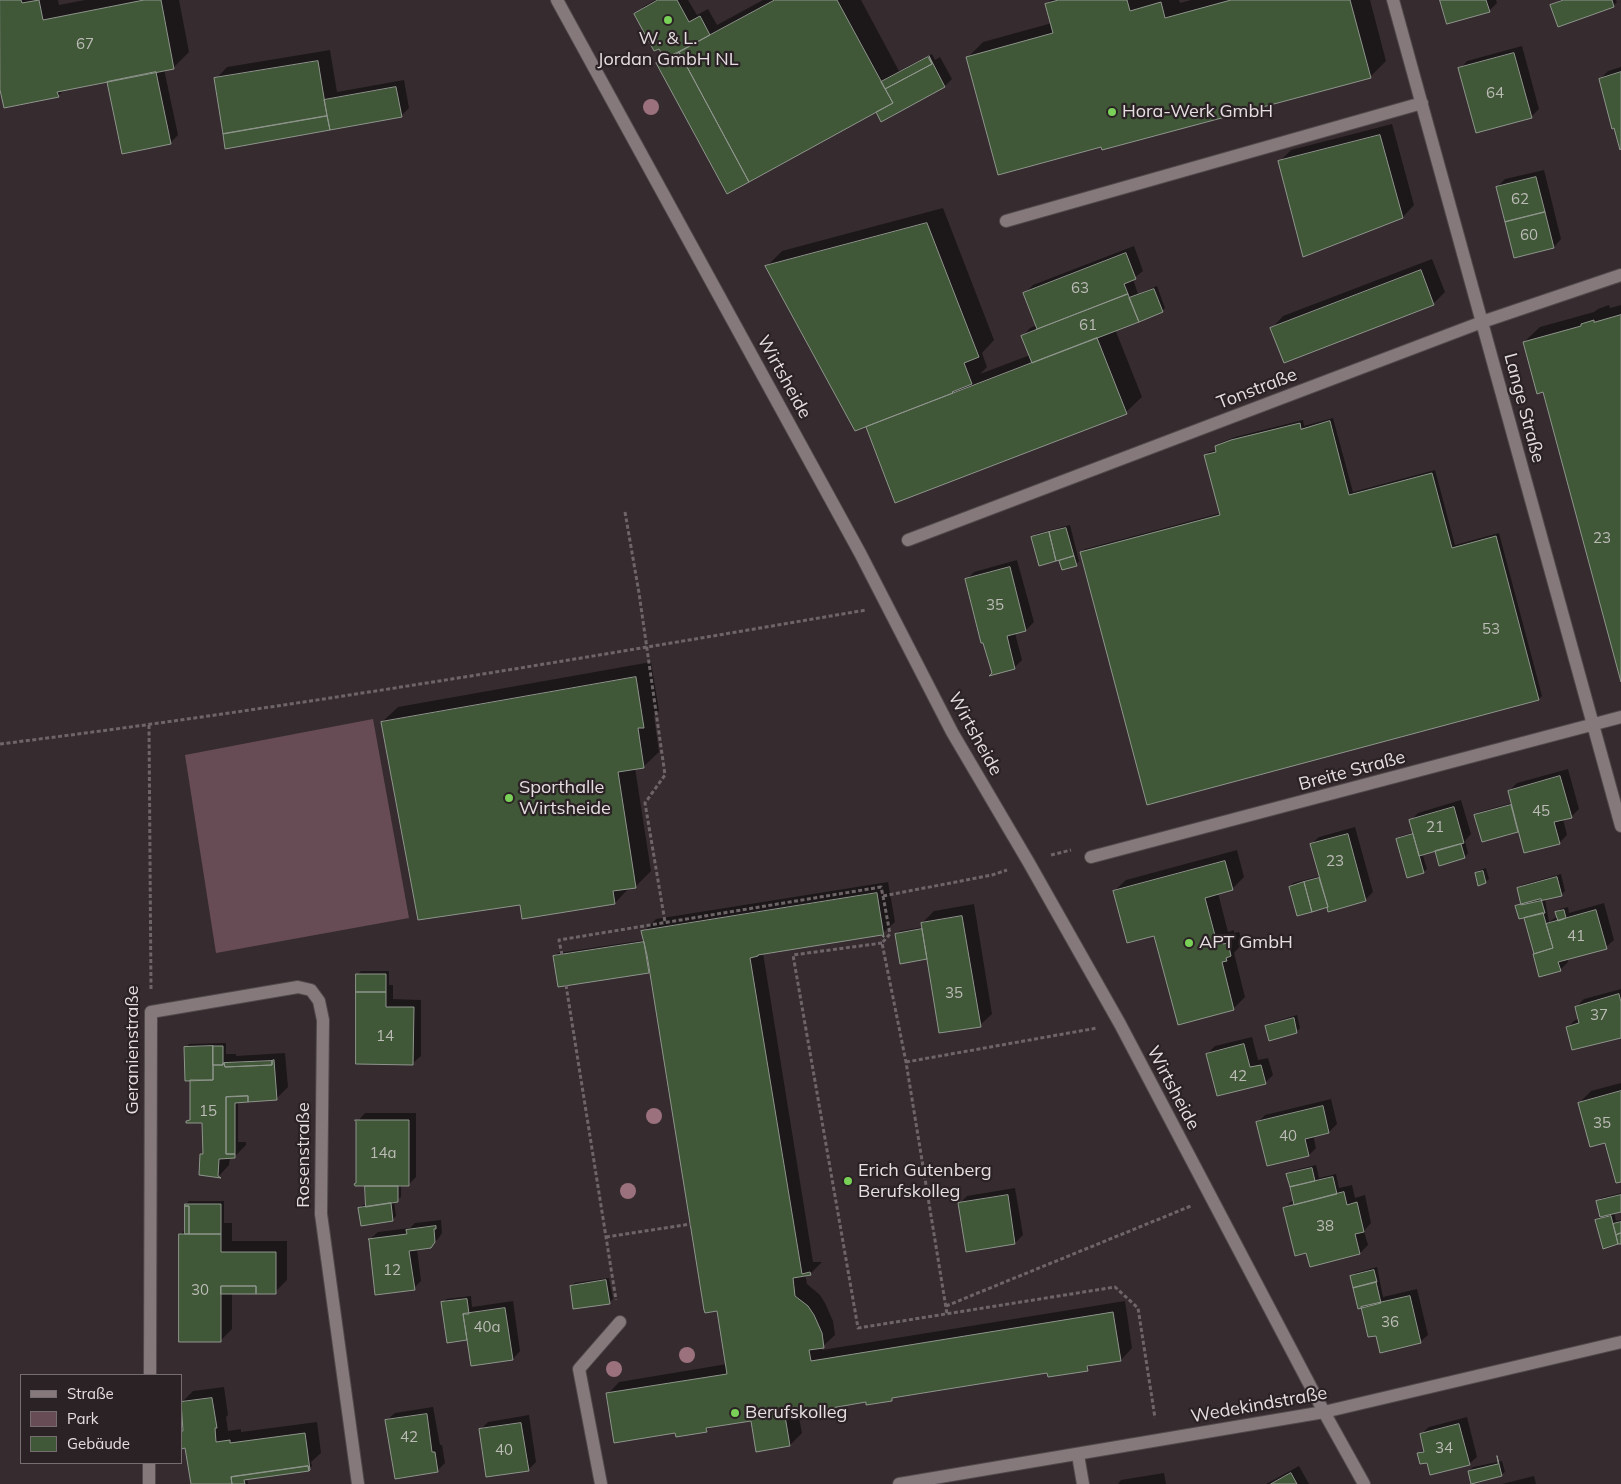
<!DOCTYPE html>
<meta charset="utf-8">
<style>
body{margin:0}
#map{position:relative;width:1621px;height:1484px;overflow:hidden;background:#362c2f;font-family:Mulish,sans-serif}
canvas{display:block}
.legend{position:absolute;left:20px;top:1374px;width:162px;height:90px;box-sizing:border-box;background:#2b2225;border:1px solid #756d70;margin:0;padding:6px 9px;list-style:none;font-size:15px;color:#e5dee0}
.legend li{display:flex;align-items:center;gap:10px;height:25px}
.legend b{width:25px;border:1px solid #756d70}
</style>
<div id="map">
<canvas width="1621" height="1484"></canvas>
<ul class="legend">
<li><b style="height:6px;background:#85797c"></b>Straße</li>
<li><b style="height:14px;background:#674c55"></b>Park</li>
<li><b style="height:14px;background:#405738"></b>Gebäude</li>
</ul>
</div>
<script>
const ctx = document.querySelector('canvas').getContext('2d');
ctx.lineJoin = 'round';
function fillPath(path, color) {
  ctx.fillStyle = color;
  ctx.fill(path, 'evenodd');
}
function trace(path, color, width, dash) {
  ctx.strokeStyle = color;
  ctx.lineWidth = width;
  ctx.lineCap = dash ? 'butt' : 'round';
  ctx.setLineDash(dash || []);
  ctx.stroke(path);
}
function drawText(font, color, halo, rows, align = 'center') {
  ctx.font = font + ' Mulish,sans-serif';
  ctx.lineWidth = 4.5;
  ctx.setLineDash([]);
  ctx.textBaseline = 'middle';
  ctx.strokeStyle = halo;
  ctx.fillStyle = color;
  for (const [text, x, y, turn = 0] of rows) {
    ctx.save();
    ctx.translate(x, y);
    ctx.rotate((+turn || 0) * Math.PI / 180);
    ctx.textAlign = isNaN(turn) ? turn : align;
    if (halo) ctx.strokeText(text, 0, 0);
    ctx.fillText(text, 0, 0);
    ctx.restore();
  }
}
fillPath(new Path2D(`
 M373 719 409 918 216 953 185 755Z`), '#674c55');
fillPath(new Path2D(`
 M0 0H58L59 5 85 0H179L189 52 174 67 164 69 178 135 170 143 111 80 65 89 58 96 0 83Z
 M655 0H688L697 15 708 9 717 25 763 0H861L899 71 932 54 935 60 940 57 952 79 945 86 882 109 657 64 665 56 636 15 643 7Z
 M1051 0H1179L1180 3 1191 0H1370L1386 61 1371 76 1102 146 968 57 983 42 1052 23 1046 4Z
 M1441 0H1496L1497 3 1489 11Z
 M1560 0H1616L1617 2 1614 5H1551Z
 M1522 46 1539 109 1531 117 1460 69 1467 61Z
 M330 50 337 92 404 80 409 108 401 116 226 147 216 79 227 67Z
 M1621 67V147L1600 79 1608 71Z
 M1392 124 1414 205 1403 217 1279 162 1291 150Z
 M1544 170 1561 239 1554 247 1515 257 1497 187 1505 179Z
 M943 208 994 340 982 353 987 367 980 374 1030 355 1023 336 1030 328 1037 325 1025 293 1033 285 1134 246 1143 271 1133 279 1138 294 1157 286 1165 308 1162 311 1115 329 1142 397 1126 412 895 502 866 426 767 266 782 251Z
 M1432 259 1445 292 1433 304 1272 328 1283 316Z
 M1609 305 1610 308 1621 305V678L1544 391 1524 342 1540 327 1594 312 1598 309Z
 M1333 418 1353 492 1435 470 1455 545 1499 533 1542 696 1539 699 1081 552 1085 549 1221 513 1206 455 1209 452 1217 450 1216 447 1220 443 1235 437 1303 420 1304 426Z
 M1070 525 1079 561 1076 565 1063 569 1060 559 1032 537 1036 534Z
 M1017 560 1034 622 1026 630 1015 633 1022 660 1014 668 966 580 974 572Z
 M651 662 659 711 654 716 659 752 643 767 635 768 651 871 636 886 630 887 615 903 521 904 382 722 398 707Z
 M1568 769 1579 809 1571 817 1563 819 1567 835 1560 842 1519 829 1518 831 1475 815 1479 812 1512 803 1509 791 1517 783Z
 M1461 800 1471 834 1465 841 1468 853 1465 857 1436 850 1422 853 1427 869 1423 872 1398 839 1401 836 1414 832 1410 821 1418 813Z
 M1355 827 1373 892 1365 900 1329 910 1328 906 1290 887 1293 883 1320 876 1311 844 1319 837Z
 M1237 850 1244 877 1232 889 1218 893 1228 932 1234 930V933L1239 932 1243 943 1234 953 1245 997 1234 1008 1155 934 1114 891 1126 880Z
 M1486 868 1489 879 1485 882 1476 873 1480 870Z
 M1561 874 1565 891 1561 895 1545 899 1549 922 1558 916 1557 913 1560 909 1568 907 1569 913 1604 903 1614 940 1606 947 1567 958 1568 962 1560 970 1536 953 1525 917 1517 907 1522 903 1518 888 1522 885Z
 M888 882 895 922 883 933 763 953 813 1262H822L810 1274H805L807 1284 820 1295 825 1303 833 1321 835 1335 822 1347V1350L1125 1301 1132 1348 1121 1360 1092 1364 1087 1369 1048 1371 895 1396 891 1400 867 1401 798 1412 802 1433 790 1445 752 1419 711 1426 706 1431H676L608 1394 619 1382 727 1364 718 1309 650 970 648 972 555 956 558 953 645 940 644 931 656 919Z
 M974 904 992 1014 980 1025 928 956 896 934 900 931 923 927 922 923 934 911Z
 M361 971H389V985H393V999L421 1000V1056L413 1063 358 974Z
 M1621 989V1036L1567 1028 1575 1020 1579 1019 1576 1007 1584 999Z
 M1297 1015 1300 1028 1296 1032 1266 1027 1270 1023Z
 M1252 1037 1258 1060 1268 1058 1273 1075 1265 1083 1207 1054 1215 1046Z
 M226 1043V1054H236V1056L285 1053 288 1087 276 1099 238 1101V1142H246V1145L234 1157H230L229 1165 218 1177 202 1154 205 1151 204 1122 188 1121 192 1117 191 1079 186 1047 189 1044Z
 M1621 1083V1181L1606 1142 1579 1103 1591 1091Z
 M1331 1099 1337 1124 1329 1132 1313 1135 1316 1148 1309 1155 1258 1122 1265 1115Z
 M365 1113H416V1177L408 1185H401V1197L394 1202 396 1216 392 1220 359 1209 363 1205H367V1186L358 1121Z
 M1316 1165 1319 1178 1336 1174 1339 1188 1352 1185 1355 1198 1365 1195 1371 1223 1364 1231 1368 1245 1360 1253 1311 1265 1307 1252 1284 1208 1287 1206V1208L1311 1202V1199L1287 1205 1294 1200 1288 1174 1291 1171Z
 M1015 1188 1023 1235 1015 1243 967 1251 959 1204 967 1196Z
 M1621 1193V1211L1614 1212 1616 1221 1621 1220V1242L1604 1247 1596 1220 1601 1216 1598 1201 1601 1198Z
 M189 1201H224V1223H232V1241H287V1280L275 1292 232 1293V1329L220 1341 180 1235 186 1229V1204Z
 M441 1220 442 1233 438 1239 430 1247 417 1249 421 1281 413 1289 370 1239 378 1232 410 1228 415 1223Z
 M1377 1267 1383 1297 1417 1289 1428 1335 1420 1342 1377 1334 1363 1307 1352 1276 1355 1273Z
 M609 1278 613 1299 609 1302 571 1287 574 1283Z
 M471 1296 472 1307 513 1301 520 1351 513 1359 443 1303 446 1299Z
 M224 1387 228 1415 226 1417 228 1431 241 1429V1432L317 1422 321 1453 311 1462 312 1466 308 1469 247 1478 248 1484H192L187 1446 181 1447V1423L183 1421 181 1403 193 1391Z
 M433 1407 440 1445H442L445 1463 437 1471 387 1420 395 1413Z
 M529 1415 536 1462 528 1470 480 1430 488 1422Z
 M1467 1417 1477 1457 1469 1464 1428 1461 1419 1454 1425 1448 1421 1434 1429 1427Z
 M1502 1461 1505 1472 1501 1475 1469 1471 1473 1467Z
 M1299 1466 1309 1484H1266Z
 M1164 1473 1166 1484H1118L1121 1480Z
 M1534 1476 1536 1484H1502Z`), '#0007');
const building = new Path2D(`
 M0 0H21L22 3 39 0 43 20 144 0H161L174 69 57 92 59 97 4 108 0 90Z
 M658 0H677L689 22 700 16 710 35 665 60 659 49 654 51 634 14Z
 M775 0H837L893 103 749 182 679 52Z
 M1059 0H1127L1130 11 1161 2 1165 18 1231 0H1350L1371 78 1102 150 1101 147 998 175 966 57 1053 33 1045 4Z
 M1440 0H1486L1490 12 1447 24Z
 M1564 0H1612L1614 7 1558 27 1550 5Z
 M679 52 749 182 727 194 656 63Z
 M1514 53 1532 118 1476 133 1458 68Z
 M929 56 945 87 881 122 876 112 893 103 885 89 932 64Z
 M928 57 932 64 885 89 881 82Z
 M318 61 327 116 223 134 214 78Z
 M156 72 171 144 122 154 107 82Z
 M1621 72V149L1620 150 1614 128 1612 129 1599 79Z
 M396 87 402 117 330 130 324 100Z
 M327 116 330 130 225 149 223 134Z
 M1380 135 1403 218 1303 257 1278 161Z
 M1536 177 1545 212 1505 222 1496 187Z
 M1545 212 1554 248 1514 258 1505 222Z
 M927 223 979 357 964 363 972 384 952 392 953 393 855 431 765 266Z
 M1126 253 1136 279 1124 284 1128 294 1037 329 1023 293Z
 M1421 270 1434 305 1284 363 1270 328Z
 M1154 289 1163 312 1139 322 1129 298Z
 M1128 294 1139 322 1032 363 1021 336Z
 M1621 315V682L1543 392 1537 394 1523 342 1581 326V324L1594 320V322Z
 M1097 338 1127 414 895 503 866 427Z
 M1330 421 1349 495 1432 473 1452 548 1496 536 1539 700 1147 805 1080 552 1220 515 1204 455 1216 452 1215 446 1231 440 1300 423 1301 429Z
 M1066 528 1074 556 1056 561 1049 532Z
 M1049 532 1056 561 1039 566 1031 537Z
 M1074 556 1077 566 1062 570 1059 561Z
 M1010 567 1026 631 1007 636 1015 669 989 676 992 673 983 643H981L965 579Z
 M636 677 644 728H638L644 768 618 772 636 888 613 891 615 904 522 919 520 905 418 920 381 722Z
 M1560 776 1572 818 1554 822 1560 844 1524 853 1508 791Z
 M1511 805 1518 832 1482 842 1474 815Z
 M1454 807 1464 843 1419 856 1409 820Z
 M1348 834 1366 901 1328 912 1327 908 1328 907 1310 844Z
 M1413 834 1424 873 1407 878 1396 839Z
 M1461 844 1465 858 1439 866 1435 851Z
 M1225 861 1233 890 1205 898 1217 943 1222 941 1223 944 1228 943 1231 956 1226 958 1227 961 1222 962 1234 1010 1178 1025 1154 936 1127 943 1113 891Z
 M1483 871 1486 883 1478 886 1475 873Z
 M1557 877 1562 896 1521 905 1517 888Z
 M1319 878 1328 907 1312 912 1304 882Z
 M1304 882 1312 912 1297 916 1289 887Z
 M877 893 884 937H883L882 935 758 955V956L750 958 802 1274 810 1272 811 1275 793 1278 795 1296 808 1306 814 1315 822 1333 824 1348 809 1350 811 1361 1113 1312 1121 1361 1087 1366 1088 1371 1048 1377 1047 1373 892 1398V1401L866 1405V1402L785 1416 790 1446 756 1452 751 1421 706 1428 707 1432 676 1437 675 1433 614 1443 606 1393 727 1374 717 1311 705 1313 704 1310 647 955 641 931Z
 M1541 899 1545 913 1519 919 1515 906Z
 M1564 910 1566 918 1558 921 1555 912Z
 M1596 910 1607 949 1558 962 1561 971 1539 977 1533 954 1553 948 1546 924Z
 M1543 913 1553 948 1534 954 1524 918Z
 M962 916 981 1027 939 1033 921 923Z
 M922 929 927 959 900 964 895 934Z
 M644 942 649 973 558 987 553 956Z
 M356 974H386V992H356Z
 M356 992H386V1007H414L413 1065 356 1064Z
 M1619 994 1621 1002V1038L1572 1050 1566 1027 1579 1023 1575 1007Z
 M1294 1018 1297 1033 1269 1041 1265 1026Z
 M1244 1044 1250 1067 1261 1065 1266 1084 1217 1096 1206 1054Z
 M213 1046H223V1065H213Z
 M213 1046V1080L185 1081 184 1047Z
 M274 1060 277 1100 248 1102V1096L226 1097V1154H235V1158L219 1159 218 1176 221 1178 199 1175 200 1154H203L202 1123H186V1121L190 1120V1080H213V1065H223V1063H224L225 1067 272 1065V1061Z
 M272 1061V1065L225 1067 224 1063Z
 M1621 1091V1182L1616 1183 1605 1143 1590 1147 1578 1103Z
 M248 1096V1102L235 1103V1154H226V1097Z
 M1323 1106 1329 1133 1305 1139 1309 1156 1267 1166 1256 1122Z
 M355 1120H409V1186H355L354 1184 356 1183V1122Z
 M1312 1168 1315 1181 1290 1187 1286 1174Z
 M1333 1177 1337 1194 1294 1205 1290 1187Z
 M365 1186H398V1202L366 1207Z
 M1344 1192 1347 1205 1357 1202 1364 1232 1355 1234 1360 1254 1310 1267 1306 1253 1295 1256 1283 1208Z
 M1008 1195 1015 1244 966 1252 958 1203Z
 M1621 1195V1212L1600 1217 1596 1201Z
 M391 1203 393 1221 361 1226 358 1208Z
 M185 1204H221V1234H189V1206H185Z
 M185 1206H189V1234H185Z
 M1611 1216 1618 1244 1603 1249 1595 1220Z
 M1621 1222V1233L1616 1235 1613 1224Z
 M436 1226V1229H434L435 1242 431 1248 409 1251 415 1290 375 1295 369 1240 368 1239 407 1234 406 1230Z
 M1621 1233V1244H1618L1616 1235Z
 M179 1234H221V1252H276V1294H256V1286H221V1342H179Z
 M1374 1270 1377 1282 1353 1288 1350 1276Z
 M606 1280 610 1304 573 1309 570 1286Z
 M1376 1282 1381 1303 1358 1309 1353 1288Z
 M221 1286H256V1294H221Z
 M1410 1296 1421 1343 1380 1353 1376 1336 1368 1337 1361 1307Z
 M467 1299 469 1314H463L467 1340 447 1343 441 1302Z
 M505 1308 513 1360 471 1366 463 1314Z
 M212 1398 217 1428H215L216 1442 230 1440V1443L305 1433 310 1470 309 1471 308 1466 231 1477 232 1484H191L185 1448 181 1449V1431H183L181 1402Z
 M427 1414 432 1452H435L438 1472 395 1479 385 1420Z
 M521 1423 529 1471 486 1477 479 1429Z
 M1459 1424 1470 1465 1430 1475 1427 1463 1420 1464 1417 1453 1424 1452 1420 1434Z
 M1497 1456 1502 1476 1471 1484 1468 1471 1498 1464Z
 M308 1466 309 1471 244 1480 245 1484H232L231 1477Z
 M1291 1473 1297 1484H1271Z`);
fillPath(building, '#405738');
trace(building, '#8e958c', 1);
const minor = new Path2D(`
 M557 0 860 553 952 732 1029 863 1120 1024 1324 1412 1364 1484
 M1393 0 1621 826
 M1006 221 1422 103
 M908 540 1482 322 1621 275
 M1091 857 1621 717
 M150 1375 151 1012 298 987 311 990 319 1001 323 1020 321 1214 358 1484
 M1078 1455 1083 1484
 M149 1484V1463
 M601 1484 579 1369 620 1322
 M899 1484 1324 1412 1621 1342`);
trace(minor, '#51494b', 14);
trace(new Path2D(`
 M625 512 639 593 665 775 645 803 665 922
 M149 725 151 991
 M0 744C290 708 578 659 866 610
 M1051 855 1071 850
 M883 896 890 934 882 943 906 1062 947 1314
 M882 943 793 955 858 1328 1115 1287 1138 1308 1155 1418
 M562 955 559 940 881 887 883 896 992 875 1007 870
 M566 985 616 1300
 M906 1062 1097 1028
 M606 1237 691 1224
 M946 1306 1191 1206`), '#6e6568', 3, [4, 2.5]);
trace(minor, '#85797c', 12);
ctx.fillStyle = '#9b717e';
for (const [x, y] of [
 [651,107],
 [654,1116],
 [628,1191],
 [687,1355],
 [614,1369]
]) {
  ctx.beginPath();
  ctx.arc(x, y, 8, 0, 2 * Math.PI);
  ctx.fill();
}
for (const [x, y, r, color] of [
 [668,20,5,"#79d158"],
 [1112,112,5,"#79d158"],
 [509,798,5,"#79d158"],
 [1189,943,5,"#79d158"],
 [848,1181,5,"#79d158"],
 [735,1413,5,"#79d158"]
]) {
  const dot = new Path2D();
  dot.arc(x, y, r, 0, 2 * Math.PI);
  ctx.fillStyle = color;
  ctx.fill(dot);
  trace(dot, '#2b2225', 2);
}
drawText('15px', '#bcbcb6', null, [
 ["67",85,44],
 ["64",1495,93],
 ["62",1520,199],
 ["60",1529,235],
 ["63",1080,288],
 ["61",1088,325],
 ["23",1602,538],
 ["35",995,605],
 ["53",1491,629],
 ["45",1541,811],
 ["21",1435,827],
 ["23",1335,861],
 ["41",1576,936],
 ["35",954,993],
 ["37",1599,1015],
 ["14",385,1036],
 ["42",1238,1076],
 ["15",208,1111],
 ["35",1602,1123],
 ["40",1288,1136],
 ["14a",383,1153],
 ["38",1325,1226],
 ["12",392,1270],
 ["30",200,1290],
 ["36",1390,1322],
 ["40a",487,1327],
 ["42",409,1437],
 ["34",1444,1448],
 ["40",504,1450]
]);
drawText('18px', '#e5dee0', '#2b2225', [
 ["W. & L.",668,39,"center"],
 ["Jordan GmbH NL",668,60,"center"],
 ["Hora-Werk GmbH",1122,112],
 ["Sporthalle",519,788],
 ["Wirtsheide",519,809],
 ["APT GmbH",1199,943],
 ["Erich Gutenberg",858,1171],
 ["Berufskolleg",858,1192],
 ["Berufskolleg",745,1413]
], 'left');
drawText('18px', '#e5dee0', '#2b2225', [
 ["Wirtsheide",784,377,61],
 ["Tonstraße",1257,389,-21],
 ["Lange Straße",1524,408,75],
 ["Wirtsheide",975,734,61],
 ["Breite Straße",1352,771,-15],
 ["Geranienstraße",133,1050,-90],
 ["Wirtsheide",1173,1088,62],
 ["Rosenstraße",304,1155,-90],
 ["Wedekindstraße",1259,1405,-10]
]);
</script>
